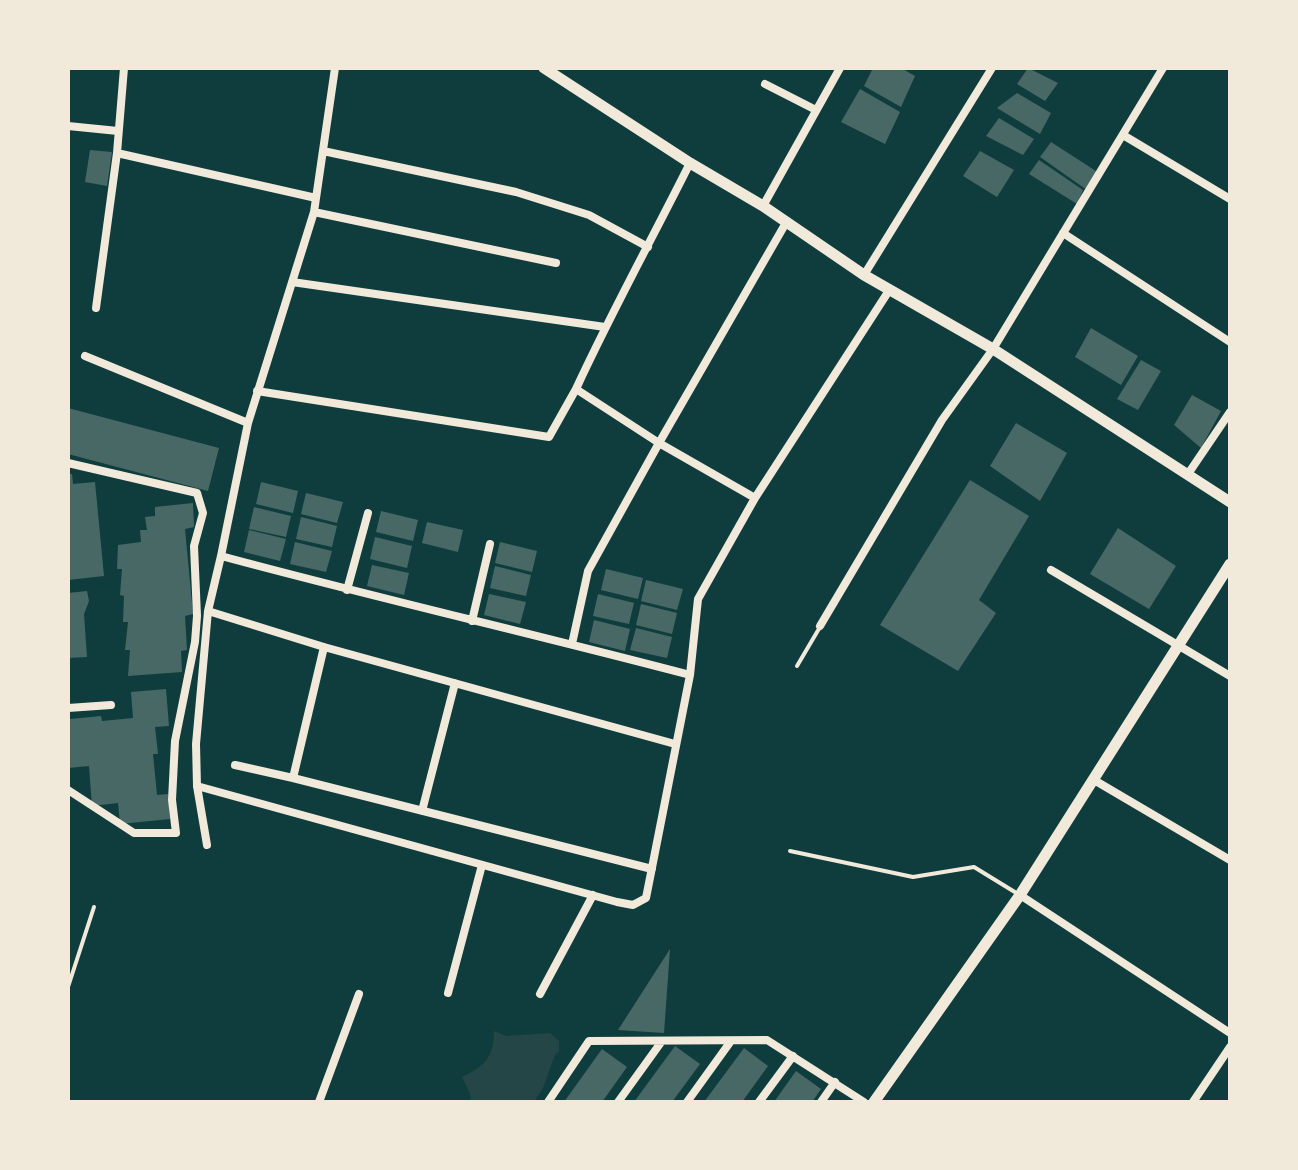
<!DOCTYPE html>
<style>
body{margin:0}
#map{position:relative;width:1298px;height:1170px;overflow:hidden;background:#0f3d3e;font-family:Figtree,sans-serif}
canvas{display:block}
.frame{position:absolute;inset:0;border:70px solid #f1e9da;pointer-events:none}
</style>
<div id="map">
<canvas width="1298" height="1170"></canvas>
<div class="frame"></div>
</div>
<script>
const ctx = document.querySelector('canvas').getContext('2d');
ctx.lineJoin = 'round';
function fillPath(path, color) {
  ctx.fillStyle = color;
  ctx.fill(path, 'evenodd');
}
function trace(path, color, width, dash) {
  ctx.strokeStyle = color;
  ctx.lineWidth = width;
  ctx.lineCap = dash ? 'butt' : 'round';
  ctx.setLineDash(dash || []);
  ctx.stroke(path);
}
fillPath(new Path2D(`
 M494 1031 507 1036 550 1033 559 1041V1051L555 1055 543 1088 534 1102H471L470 1094 462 1077C485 1066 494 1057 494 1031Z`), '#244646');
fillPath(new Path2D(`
 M873 68H901L915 76 901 107 864 86Z
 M1028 68 1058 83 1045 101 1017 84Z
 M860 89 900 112 885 144 841 122Z
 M1017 93 1051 113 1040 134 997 108Z
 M999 118 1034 139 1023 155 986 136Z
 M1051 142 1099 173 1087 190 1040 157Z
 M90 150 112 152 107 186 85 182Z
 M980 151 1014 170 997 197 963 176Z
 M1039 160 1083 190 1077 204 1029 174Z
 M1091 328 1138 356 1121 385 1075 357Z
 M1141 360 1161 371 1138 410 1117 399Z
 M1192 395 1221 411 1201 448 1174 425Z
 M68 408 219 448 208 491 68 454Z
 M1016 423 1067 453 1040 501 990 466Z
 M68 474H72L73 484 95 482 104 576 68 580Z
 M970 480 1029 516 979 600 996 613 958 671 880 625Z
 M261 482 298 491 293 513 256 504Z
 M306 493 343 502 337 523 301 514Z
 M193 503 194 527 185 529 193 614 185 616 187 650 181 651 182 672 128 676 130 650H125L128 622H123L124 596 120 595 122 569H117L118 545 141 542 140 530H147L145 517 155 516V507Z
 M254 507 291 516 286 537 249 529Z
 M381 511 418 520 413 541 376 532Z
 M301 517 337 526 332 547 296 539Z
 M427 522 463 530 458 552 422 543Z
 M1118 528 1176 566 1149 609 1090 574Z
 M249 530 286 539 280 561 244 552Z
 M375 537 412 546 407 568 370 559Z
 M295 542 332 551 326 572 290 564Z
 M500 542 537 551 532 572 495 563Z
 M372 565 409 573 404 595 367 586Z
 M495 566 531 575 526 596 490 588Z
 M606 569 643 578 638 599 601 590Z
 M646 580 683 589 677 610 641 601Z
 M87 591 89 601 84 614 87 657 68 658V593Z
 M489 594 526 602 520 624 484 615Z
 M598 594 634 603 629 624 593 616Z
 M641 604 677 613 672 634 636 625Z
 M594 620 630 629 625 651 589 642Z
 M636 628 672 637 667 658 630 650Z
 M166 689 169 726 155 727 158 754H153L157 795 168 794 170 819 120 824 118 803 92 806 89 766 68 768V724L70 723V719L101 716 102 721 133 718 131 692Z
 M670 949 664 1033 618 1030Z
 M675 1046 700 1064 672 1102H634Z
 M744 1048 768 1066 742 1102H704Z
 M602 1049 627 1067 602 1102H564Z
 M796 1071 821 1089 812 1102H774Z`), '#486865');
trace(new Path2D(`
 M797 666 820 627
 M790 851 913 877 974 867 1018 894
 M68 987 94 907`), '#f1e9da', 4);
trace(new Path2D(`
 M335 68 314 212 248 423 221 556C377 598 534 634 690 675
 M765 84 816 110
 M68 126 118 131
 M1123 135 1230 199
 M323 151 516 192 589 215 648 247
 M117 153 316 198
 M690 163C652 239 611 313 576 389L659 443 755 498
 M763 206 840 68
 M314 212 556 263
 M1063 233 1230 342
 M864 275 992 68
 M292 282 605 327
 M96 308 117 153 124 68
 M85 356 248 423
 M257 391 549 437 576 389
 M68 463 197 493 203 513 194 546 197 616 195 642 175 741 172 800 176 833H134L68 790
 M1188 474 1230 412
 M1051 570 1230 676
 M347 590 368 513
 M208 611 324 647 675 744
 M472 621 490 544
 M820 626 942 420 993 349 1163 68
 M572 644 588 571 659 443 787 221
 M68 708 111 705
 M235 765 293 778 652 869
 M293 778 324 647
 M1094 780 1230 860
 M197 786 617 902 633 905 646 898 690 675 698 599 755 498 890 289
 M422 811 455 683
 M207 845 197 786 196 744 208 611 221 556
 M1020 895 1230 1033
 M448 993 482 865
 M540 994 593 895
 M319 1102 359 994
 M548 1102 589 1041 767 1040 864 1102
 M618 1102 662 1041
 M687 1102 731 1041
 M759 1102 793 1056
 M821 1102 835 1082
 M1193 1102 1230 1047`), '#f1e9da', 8);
trace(new Path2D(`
 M544 68 690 163 763 206 864 275 993 349 1230 502
 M874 1102 1020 895 1230 564`), '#f1e9da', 11);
</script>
